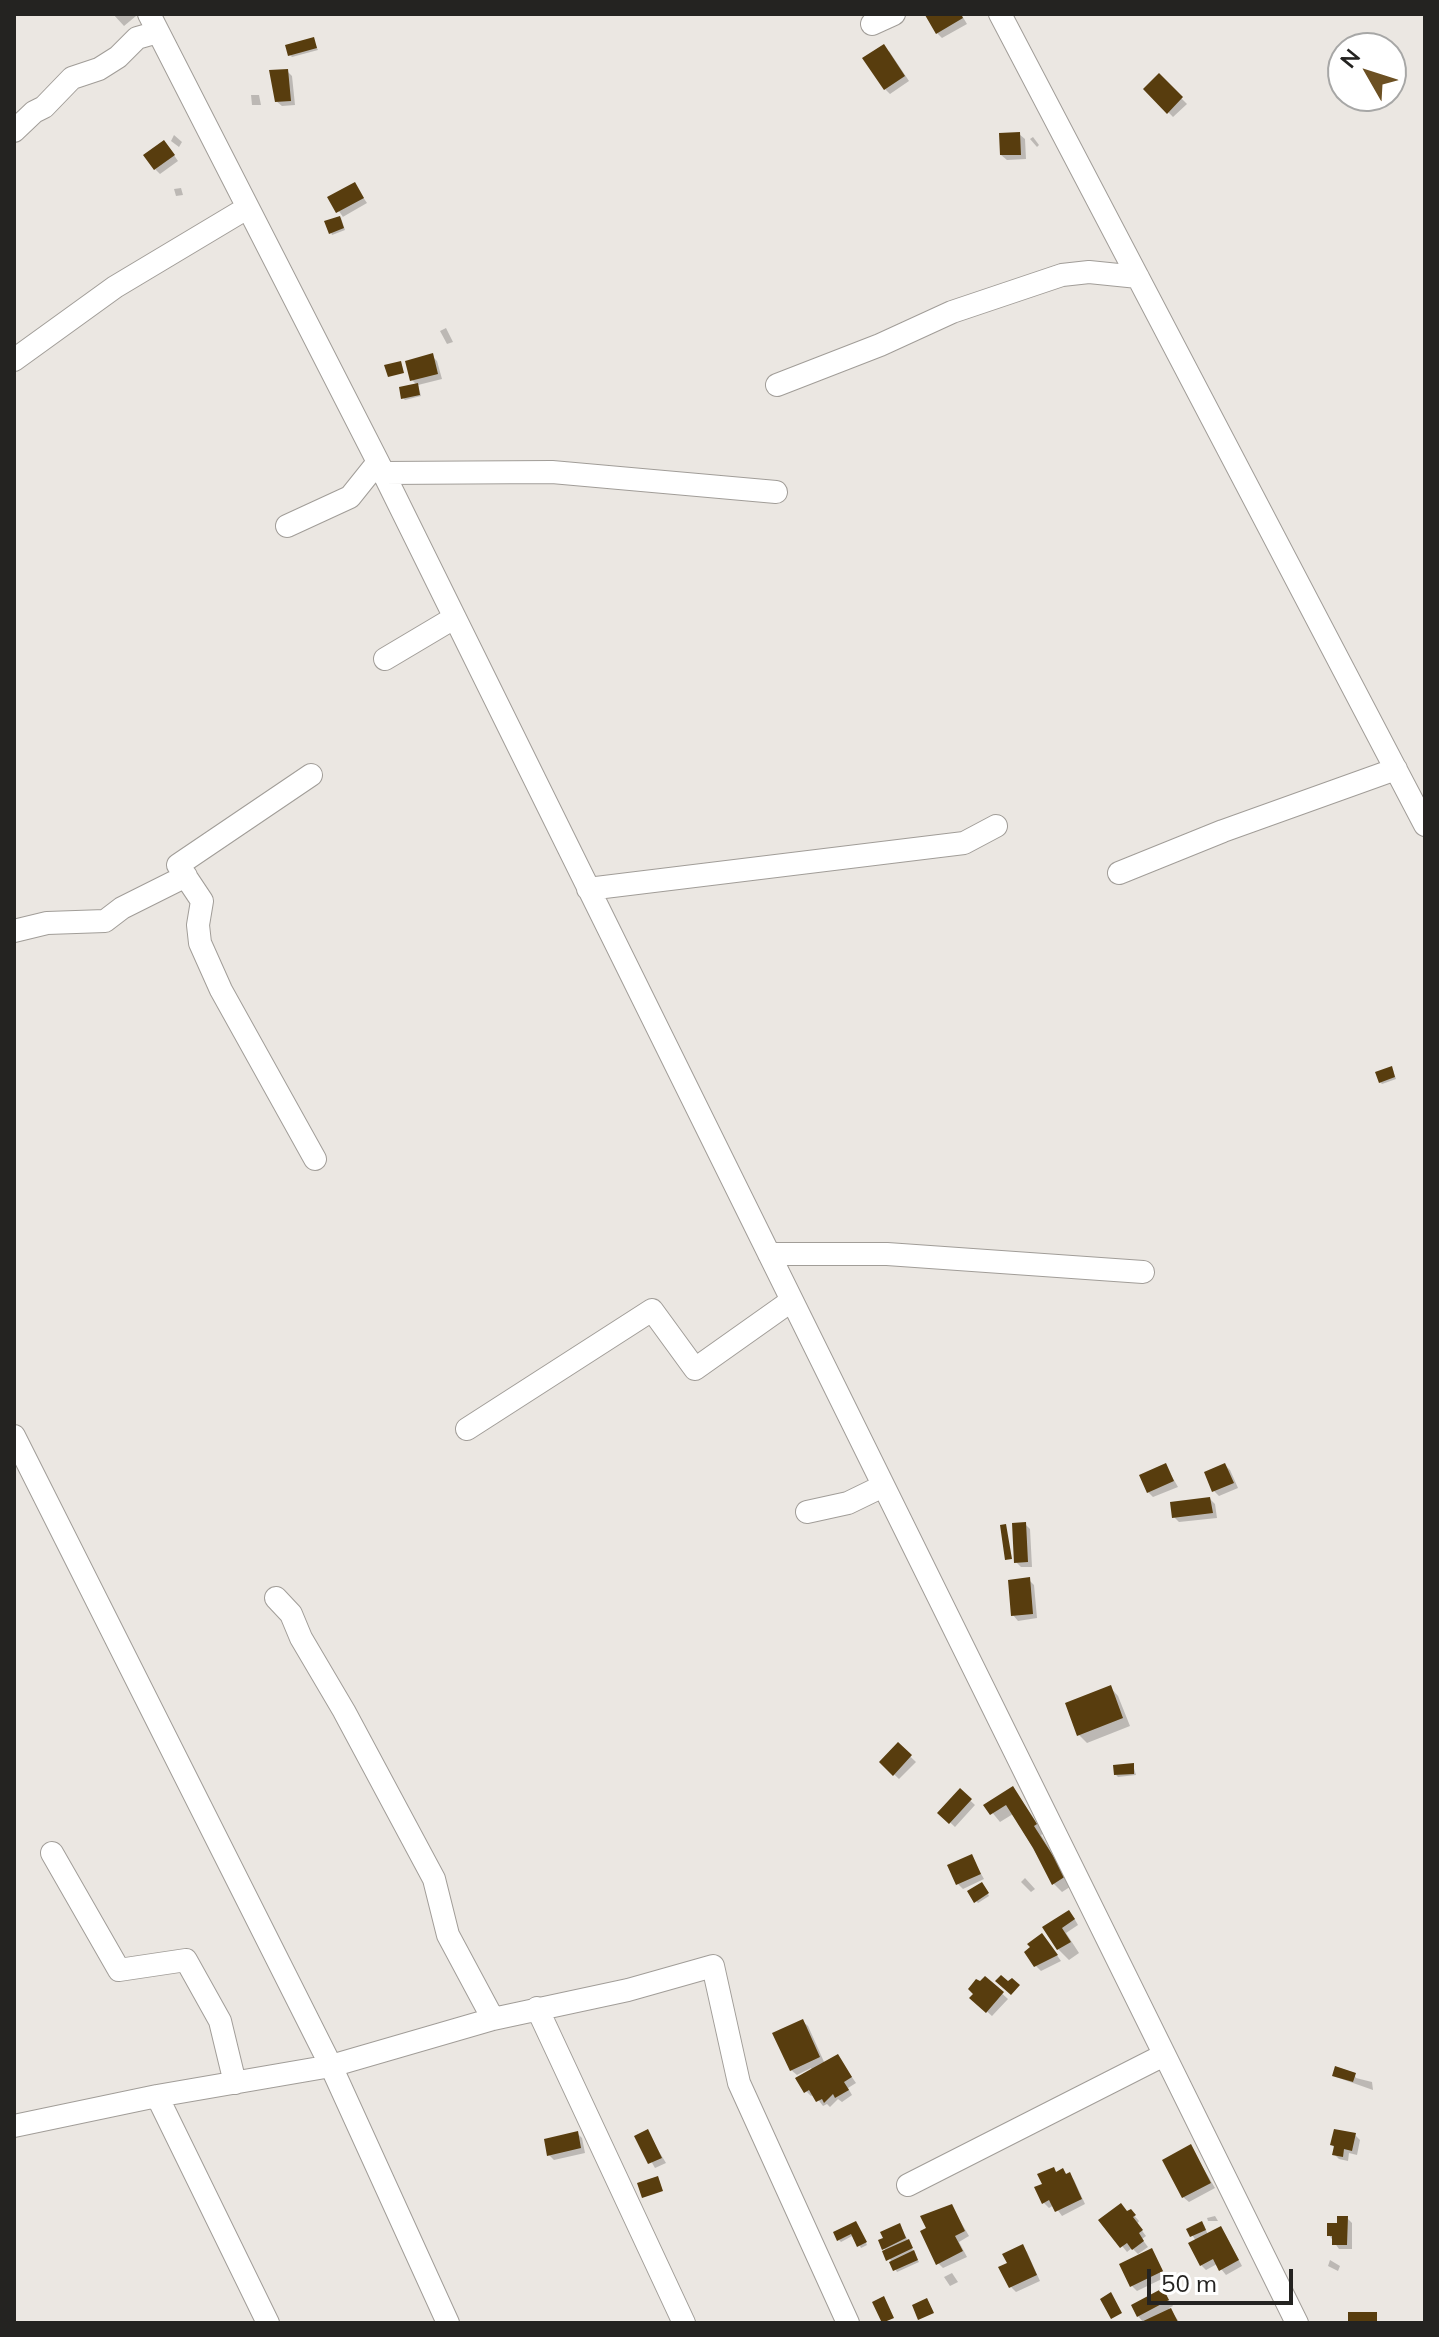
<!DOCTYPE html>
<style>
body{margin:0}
#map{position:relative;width:1439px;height:2337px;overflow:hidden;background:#ebe7e2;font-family:Mulish,sans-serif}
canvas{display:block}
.frame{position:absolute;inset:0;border:16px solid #242321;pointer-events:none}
.north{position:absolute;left:1327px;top:32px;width:80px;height:80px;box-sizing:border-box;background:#fff;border:2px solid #a7a7a6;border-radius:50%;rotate:309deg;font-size:22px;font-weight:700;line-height:32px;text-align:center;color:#242321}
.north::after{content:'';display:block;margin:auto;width:28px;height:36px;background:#6c5023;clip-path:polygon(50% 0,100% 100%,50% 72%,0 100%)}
.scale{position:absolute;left:1147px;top:2269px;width:146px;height:36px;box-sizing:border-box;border:4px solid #242321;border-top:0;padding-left:10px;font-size:24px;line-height:28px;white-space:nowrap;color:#242321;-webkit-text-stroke:6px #fff;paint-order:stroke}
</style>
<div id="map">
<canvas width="1439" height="2337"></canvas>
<div class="frame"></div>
<div class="north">N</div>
<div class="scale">50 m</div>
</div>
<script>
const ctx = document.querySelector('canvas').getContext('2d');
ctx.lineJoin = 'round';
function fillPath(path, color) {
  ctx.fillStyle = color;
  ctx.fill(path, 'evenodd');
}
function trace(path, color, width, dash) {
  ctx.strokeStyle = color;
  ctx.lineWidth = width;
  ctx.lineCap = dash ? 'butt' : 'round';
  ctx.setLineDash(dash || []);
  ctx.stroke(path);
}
fillPath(new Path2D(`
 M113 14H135L136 16 124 26Z
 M932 14H961L967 24 942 38 937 33Z
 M313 40 318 50 292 57 290 55Z
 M889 51 909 81 890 94 885 89Z
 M287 71 292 76 295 105 282 106 276 101Z
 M1159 76 1187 104 1173 117 1146 89Z
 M251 95H259L261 105H252Z
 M1019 134 1025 139 1026 159 1007 160 1001 155Z
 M174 135 182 142 179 147 171 141Z
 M1033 137 1039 145 1037 147 1030 139Z
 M169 148 178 161 160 174 155 169Z
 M354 184 367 203 341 218 345 230 332 235 327 223 343 217 330 198Z
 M181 188 183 195 176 196 174 189Z
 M446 328 453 342 447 344 440 331Z
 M432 356 437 361 442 379 418 385 421 396 405 400 403 398 417 385 412 380Z
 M1393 1070 1396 1079 1382 1084 1380 1082Z
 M1225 1465 1230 1470 1238 1488 1219 1496 1214 1491Z
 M1166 1466 1178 1487 1153 1497 1148 1492Z
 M1210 1499 1215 1504 1217 1518 1179 1522 1174 1517Z
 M1025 1524 1030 1529 1032 1567H1021L1016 1562Z
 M1029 1580 1034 1585 1037 1618 1018 1621 1013 1615Z
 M1110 1687 1118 1696 1130 1726 1087 1743 1079 1735Z
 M898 1745 916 1762 899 1779 881 1762Z
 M1133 1765 1136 1775 1118 1777 1116 1775Z
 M1013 1788 1044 1833 1041 1835 1073 1885 1062 1892 1054 1884 1013 1814 1000 1822 986 1805Z
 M960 1791 975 1805 955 1827 940 1813Z
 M971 1856 984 1879 963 1889 958 1884Z
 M1025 1878 1035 1889 1031 1892 1021 1882Z
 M984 1886 989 1896 978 1903 976 1901Z
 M1074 1918 1078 1925 1066 1933 1079 1953 1069 1960 1058 1949 1045 1928Z
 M1047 1941 1061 1961 1041 1971 1036 1966Z
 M985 1978 1008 1999 992 2016 972 1998Z
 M802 2021 808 2026 825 2064 838 2057 856 2083 848 2088 852 2095 842 2102 838 2099 830 2107 827 2104 823 2106 814 2094 811 2096 806 2091 812 2071 811 2068 797 2075 791 2070Z
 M1354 2074 1356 2078 1372 2082 1373 2090 1336 2077Z
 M647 2132 666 2163 655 2168 637 2137Z
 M577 2133 582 2138 585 2153 554 2160 549 2155Z
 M1355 2135 1360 2140 1357 2155 1349 2153 1348 2161 1339 2159 1334 2154 1335 2148 1332 2145Z
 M1190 2146 1215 2188 1189 2202 1183 2197Z
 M1053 2169 1057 2173 1069 2175 1074 2180 1085 2204 1062 2216 1054 2205 1049 2208 1044 2203V2185Z
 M952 2207 969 2236 959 2242 967 2257 943 2268 938 2263 928 2229Z
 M1130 2211 1139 2221 1137 2224 1146 2236 1142 2239 1148 2247 1138 2254 1132 2248 1127 2252 1101 2220Z
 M1215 2216 1218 2221H1208L1207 2218Z
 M1347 2218 1352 2223V2249H1339L1329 2235Z
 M858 2225 867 2245 861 2248 854 2235 841 2242 839 2240Z
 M1204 2225 1208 2235 1220 2228 1225 2234 1242 2266 1226 2275 1217 2264 1206 2270 1201 2265 1196 2241 1189 2230Z
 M901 2227 919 2262 897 2272 884 2248Z
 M1022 2246 1027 2252 1040 2281 1016 2292 1011 2287Z
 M1151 2251 1166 2277 1137 2291 1132 2286Z
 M1330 2260 1340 2266 1338 2271 1328 2266Z
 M952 2273 958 2282 950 2286 944 2277Z
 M1163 2291 1173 2306 1169 2308 1180 2323H1144L1138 2316Z`), '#0003');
fillPath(new Path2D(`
 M928 14H961L963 18 936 34 925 15Z
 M314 37 317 48 288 56 285 45Z
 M884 44 905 76 884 90 862 58Z
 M288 69 291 101 275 102 269 70Z
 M1159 73 1183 97 1167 114 1143 89Z
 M1020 132 1021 155H1000L999 133Z
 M164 140 175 155 154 170 143 155Z
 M355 182 364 198 336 213 327 197Z
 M340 216 344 228 329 234 324 221Z
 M433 353 438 374 410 381 405 361Z
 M401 361 404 373 388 377 384 365Z
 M418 383 420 395 401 399 399 387Z
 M1392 1066 1395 1077 1379 1083 1375 1072Z
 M1166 1463 1174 1481 1147 1493 1139 1475Z
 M1225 1463 1234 1483 1212 1492 1204 1472Z
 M1210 1497 1213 1513 1172 1518 1170 1502Z
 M1026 1522 1028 1562 1014 1563 1012 1523Z
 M1006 1524 1012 1559 1005 1560 1000 1525Z
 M1030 1577 1033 1614 1011 1616 1008 1580Z
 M1111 1685 1123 1718 1077 1736 1065 1703Z
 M898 1742 912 1755 893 1776 879 1762Z
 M1134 1763V1774L1114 1775 1113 1765Z
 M1013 1786 1037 1824 1034 1826 1066 1876 1052 1885 1033 1848 1006 1805 990 1815 983 1805Z
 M960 1788 972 1799 949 1824 937 1813Z
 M972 1854 981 1874 956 1885 947 1865Z
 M982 1882 989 1893 974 1903 967 1891Z
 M1069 1910 1075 1919 1062 1928 1071 1942 1057 1950 1042 1927Z
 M1042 1933 1058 1955 1034 1967 1024 1952 1030 1947 1027 1944Z
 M1001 1975 1008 1981 1012 1978 1020 1985 1011 1995 995 1981Z
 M985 1976 1004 1992 986 2013 969 1998 973 1994 968 1989 976 1979 980 1981Z
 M803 2019 820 2057 790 2071 772 2033Z
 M838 2054 852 2077 844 2082 849 2090 835 2098 833 2094 824 2103 822 2099 816 2102 809 2090 804 2093 795 2078Z
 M1335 2066 1356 2073 1353 2082 1332 2076Z
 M648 2129 662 2158 648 2164 634 2136Z
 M1334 2129 1356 2133 1352 2151 1344 2149 1343 2157 1332 2155 1334 2146 1330 2145Z
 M578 2131 581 2148 547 2156 544 2139Z
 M1191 2144 1211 2183 1182 2198 1162 2160Z
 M1054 2167 1056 2172 1063 2168 1066 2174 1070 2172 1082 2199 1055 2212 1049 2200 1042 2204 1034 2187 1042 2184 1037 2174Z
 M658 2176 663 2191 642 2198 637 2183Z
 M1121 2203 1127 2211 1131 2209 1136 2215 1133 2217 1143 2230 1139 2233 1144 2241 1132 2250 1127 2243 1120 2248 1098 2220Z
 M952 2204 965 2231 955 2236 963 2251 936 2265 920 2231 926 2228 920 2216Z
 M1337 2216H1348L1347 2245H1332V2236H1327V2223H1337Z
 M856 2221 867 2242 857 2247 851 2234 837 2241 833 2232Z
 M1202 2221 1206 2230 1190 2237 1186 2229Z
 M900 2223 906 2238 882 2250 878 2240 883 2238 880 2232Z
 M1221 2226 1239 2260 1219 2271 1213 2259 1200 2266 1188 2243Z
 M909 2239 913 2248 886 2261 882 2251Z
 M1023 2244 1037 2275 1009 2288 998 2267 1007 2263 1002 2254Z
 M1152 2248 1163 2271 1130 2287 1119 2264Z
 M914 2250 918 2260 893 2271 889 2262Z
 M1163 2288 1169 2300 1137 2317 1131 2305Z
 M1111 2292 1122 2313 1111 2319 1100 2299Z
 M884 2296 894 2318 882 2323 872 2302Z
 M927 2298 934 2313 918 2320 912 2305Z
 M1171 2308 1178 2322 1175 2323H1139Z
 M1348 2312H1377V2323H1348Z`), '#583d0e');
const minor = new Path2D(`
 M149 14 378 462 1297 2323
 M1000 14 1425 825
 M872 24 894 14
 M14 131 34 112 44 107 72 78 99 69 118 57 137 38 158 32
 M14 360 115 287 247 208
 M777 385 880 345 952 312 1062 275 1089 272 1138 277
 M383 473 552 472 776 492
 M287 526 350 497 378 462
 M385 659 454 618
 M311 775 178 865 202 901 198 925 200 943 221 990 315 1159
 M1119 873 1223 831 1396 769
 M588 889 964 843 996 826
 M14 931 47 923 105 921 122 908 186 876
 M769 1254H887L1143 1272
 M467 1429 652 1310 695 1369 791 1301
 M14 1436 331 2066 448 2323
 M807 1512 848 1503 883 1486
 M276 1598 291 1614 301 1638 344 1711 434 1879 448 1935 493 2019
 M52 1853 119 1970 186 1960 220 2021 235 2083
 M537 2008 684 2323
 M157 2096 268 2323
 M14 2126 157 2096 331 2066 493 2019 628 1990 713 1966 739 2083 848 2323
 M908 2185 1164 2055`);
trace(minor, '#a19d98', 24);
trace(minor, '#fff', 22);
</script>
